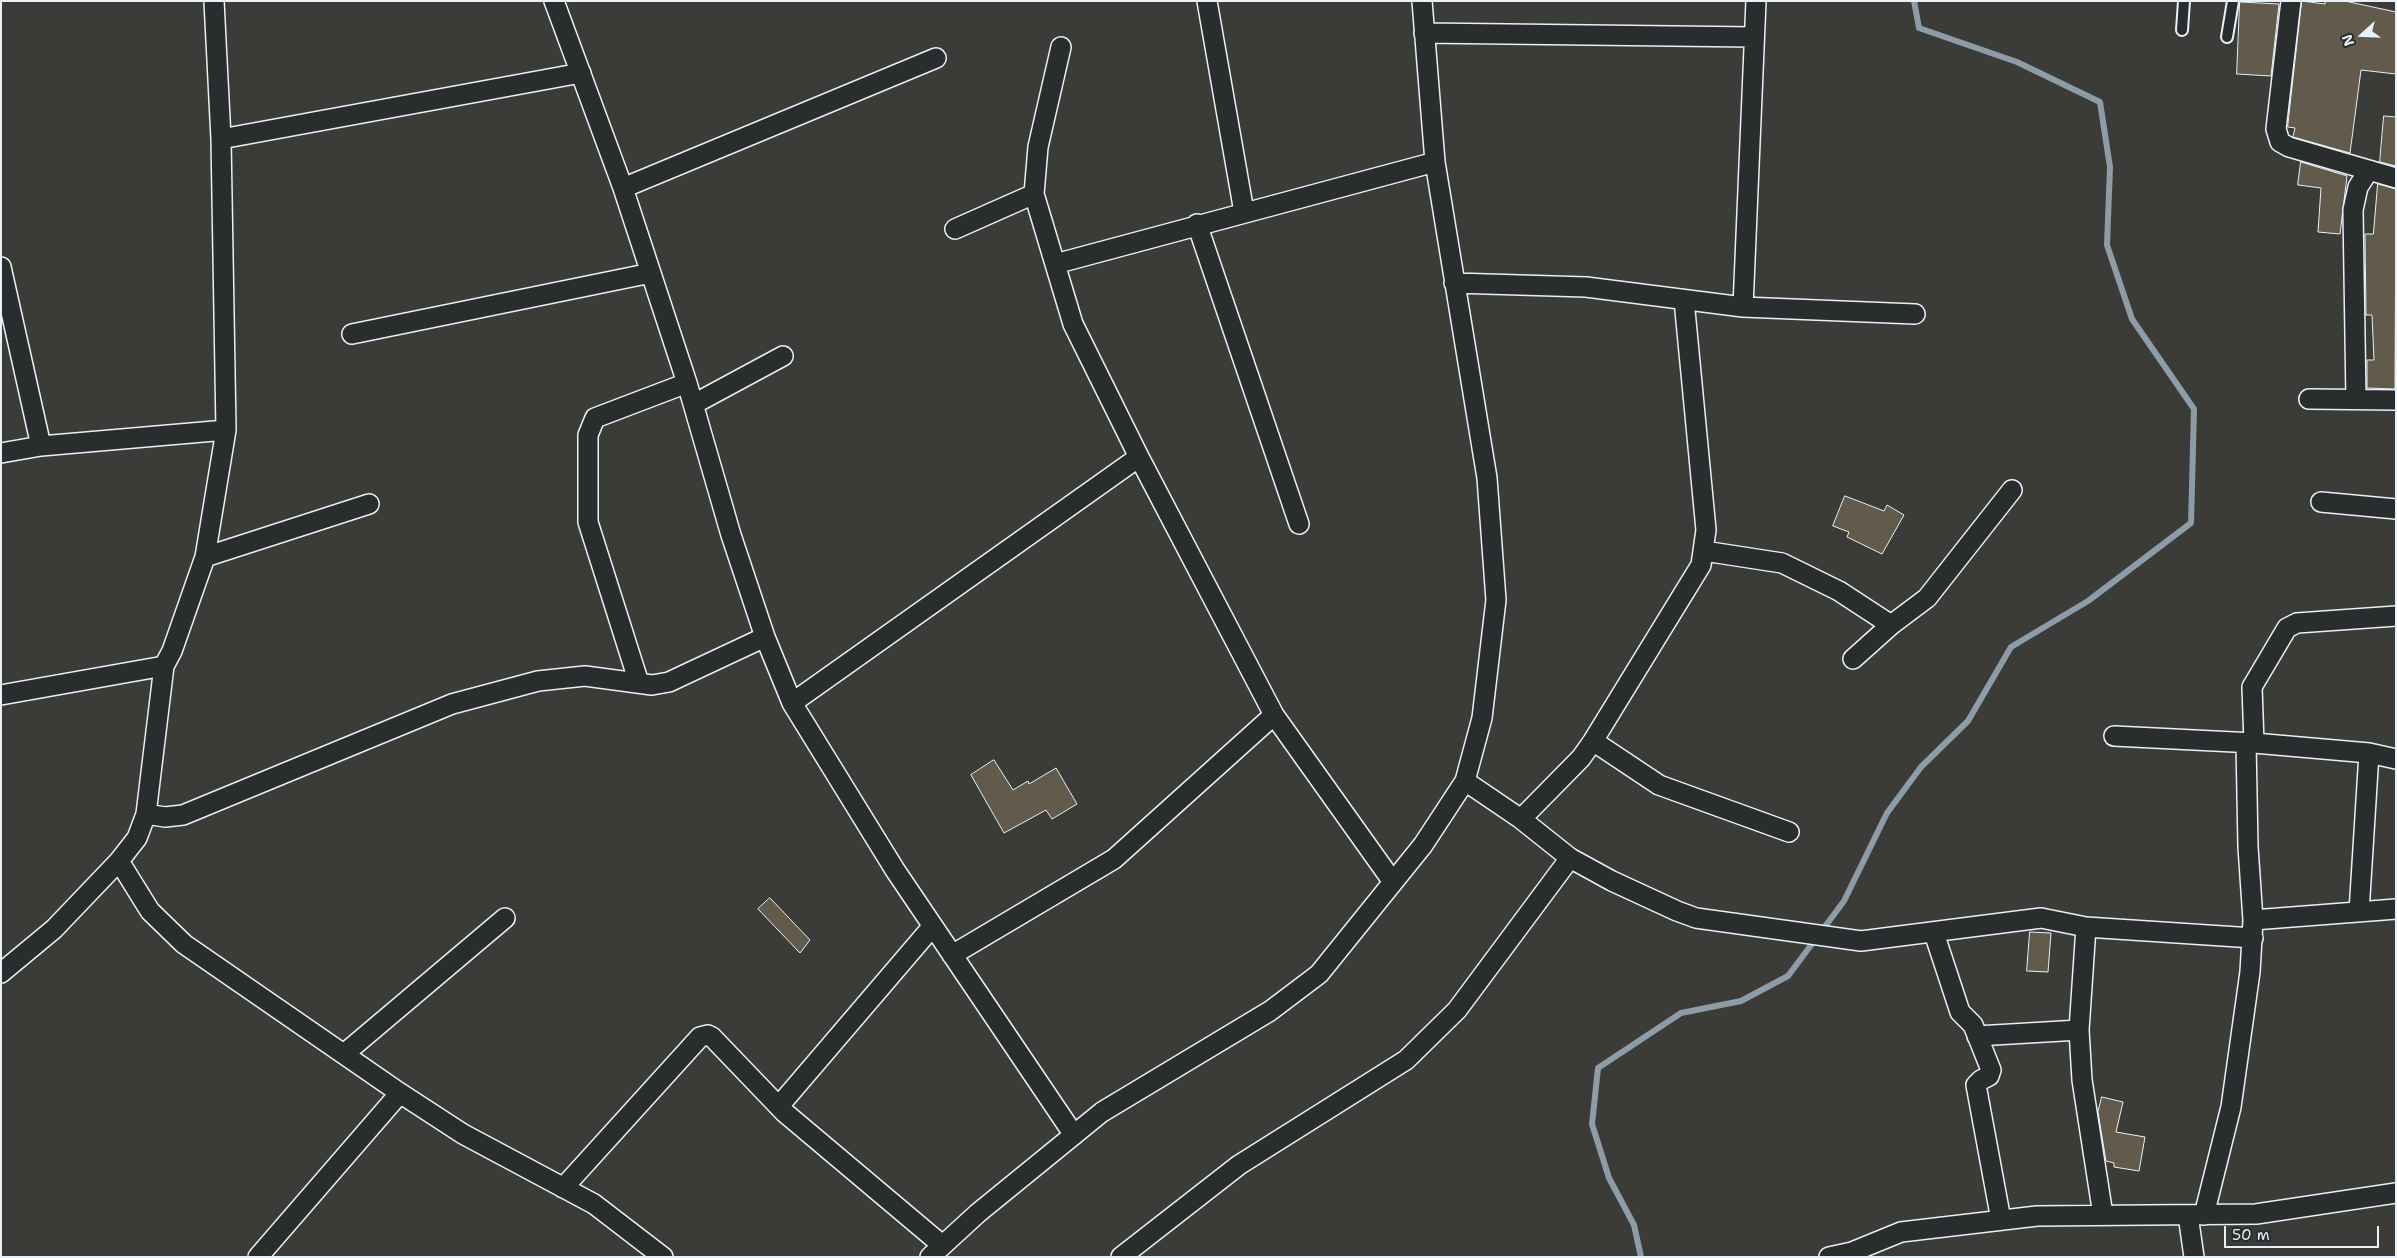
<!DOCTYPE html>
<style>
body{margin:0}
#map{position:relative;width:2397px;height:1258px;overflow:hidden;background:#3b3b37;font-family:"Shantell Sans",sans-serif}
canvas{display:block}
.frame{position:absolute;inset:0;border:2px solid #e8f1f8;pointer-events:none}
.north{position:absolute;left:2337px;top:10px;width:50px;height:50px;-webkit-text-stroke:4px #2a2d2e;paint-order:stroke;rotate:250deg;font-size:14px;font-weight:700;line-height:20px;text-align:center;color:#e8f1f8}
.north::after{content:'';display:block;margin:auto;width:18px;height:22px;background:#e8f1f8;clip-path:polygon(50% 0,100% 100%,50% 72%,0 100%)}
.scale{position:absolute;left:2224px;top:1226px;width:155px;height:22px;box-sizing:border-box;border:2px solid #e8f1f8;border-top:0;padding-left:6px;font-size:15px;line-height:18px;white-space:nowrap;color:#e8f1f8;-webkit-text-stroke:4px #2a2d2e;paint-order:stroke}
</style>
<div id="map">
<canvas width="2397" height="1258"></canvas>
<div class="frame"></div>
<div class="north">N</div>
<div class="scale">50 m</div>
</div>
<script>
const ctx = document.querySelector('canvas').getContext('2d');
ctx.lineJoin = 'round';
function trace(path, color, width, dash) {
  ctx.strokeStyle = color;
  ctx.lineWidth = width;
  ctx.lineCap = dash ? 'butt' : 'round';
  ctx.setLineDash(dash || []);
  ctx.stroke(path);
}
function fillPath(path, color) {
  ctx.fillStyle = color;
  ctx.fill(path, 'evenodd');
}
trace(new Path2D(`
 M1641 1257 1634 1225 1609 1178 1592 1124 1598 1068 1681 1013 1741 1001 1788 976 1844 901 1887 813 1921 767 1968 721 2011 647 2088 601 2191 523 2194 409 2132 319 2107 245 2110 167 2100 102 2017 62 1919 28 1914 1`), '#8c9da8', 6);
const building = new Path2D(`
 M2302 1 2325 4V1H2345L2396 12V74L2361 70 2350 153 2293 137 2295 128 2288 127Z
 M2240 2 2279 4 2271 76 2237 74Z
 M2384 116 2396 117V166L2380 162Z
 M2301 162 2347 176 2340 234 2318 232 2321 188 2298 185Z
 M2378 184 2396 189 2395 389 2367 388V360H2374L2372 315H2366L2365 234H2373Z
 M1845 496 1884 511 1887 505 1904 515 1882 554 1847 537 1849 532 1833 526Z
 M994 760 1013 790 1028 781 1029 784 1056 768 1077 804 1052 819 1046 810 1004 833 971 775Z
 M770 898 810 940 800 953 758 909Z
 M2030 932 2051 933 2048 972 2027 971Z
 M2102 1097 2123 1102 2116 1132 2145 1137 2139 1171 2114 1167V1163L2106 1161 2098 1112Z`);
fillPath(building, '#625b4b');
trace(building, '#e8f1f8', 1);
const service = new Path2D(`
 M2182 30 2184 1
 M2227 37 2233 1`);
const minor = new Path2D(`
 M554 1 623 188 687 383 731 535 765 637 792 703 895 870 1074 1135
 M1207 1 1244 212
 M2291 1 2276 129 2280 142 2289 147 2396 178
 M1424 33 1754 37
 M1061 47 1038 147 1034 194 1073 324 1139 457 1274 715 1393 882
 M221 139 581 73
 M623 188 936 58
 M1197 224 1299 524
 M955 229 1034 194
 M1055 264 1435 162
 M1 267 41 446
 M1454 283 1586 287 1743 307 1915 314
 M1743 307 1756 1
 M352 334 651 273
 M2309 399 2396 400
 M2356 399 2353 210 2358 187 2369 170
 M694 404 783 356
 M1 453 41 446 226 430
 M2321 502 2396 509
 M1704 551 1782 563 1839 591 1891 625
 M205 557 369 504
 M1853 659 1891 625 1927 598 2012 490
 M639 683 588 522V435L595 418 687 383
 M1 695 164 666
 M792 703 1139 457
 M2114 736 2254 743 2369 753 2396 759
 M1593 741 1659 785 1789 832
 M2254 743 2252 687 2287 628 2297 623 2396 616
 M1465 781 1521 819 1570 858 1612 881 1677 911 1696 918 1861 941 2041 918 2086 927 2253 938
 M146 814 165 817 183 815 452 704 538 681 585 676 652 685 669 682 765 637
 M1521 819 1581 758 1593 741 1701 565 1706 530 1684 300
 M119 861 150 911 184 944 400 1093 463 1134 594 1204 663 1257
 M2359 912 2369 753
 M2253 920 2396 909
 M2086 927 2079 1030 2082 1080 2103 1215
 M1934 933 1960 1012 1973 1025 1991 1070 1989 1076 1981 1080 1976 1085 2001 1220
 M952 955 1114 859 1274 715
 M1 973 54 929 119 861 137 838 146 814 164 666 172 651 205 557 226 430 221 139 214 1
 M1977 1036 2079 1030
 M344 1054 505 918
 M779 1106 932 927
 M563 1188 700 1037 708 1035 712 1037 784 1112 942 1245
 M2188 1215 2194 1257
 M2204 1215 2231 1107 2250 972 2253 920 2248 847 2246 743
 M258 1257 400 1093
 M930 1257 978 1213 1102 1112 1270 1011 1319 974 1423 845 1465 781 1482 718 1496 600 1487 478 1435 162 1422 1
 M1121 1257 1239 1165 1406 1060 1457 1010 1570 858
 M1829 1257 1852 1252 1901 1232 2037 1216 2256 1214 2396 1193`);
trace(service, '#e8f1f8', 14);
trace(minor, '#e8f1f8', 22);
trace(service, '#2a2d2e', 10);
trace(minor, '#2a2d2e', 19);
</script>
